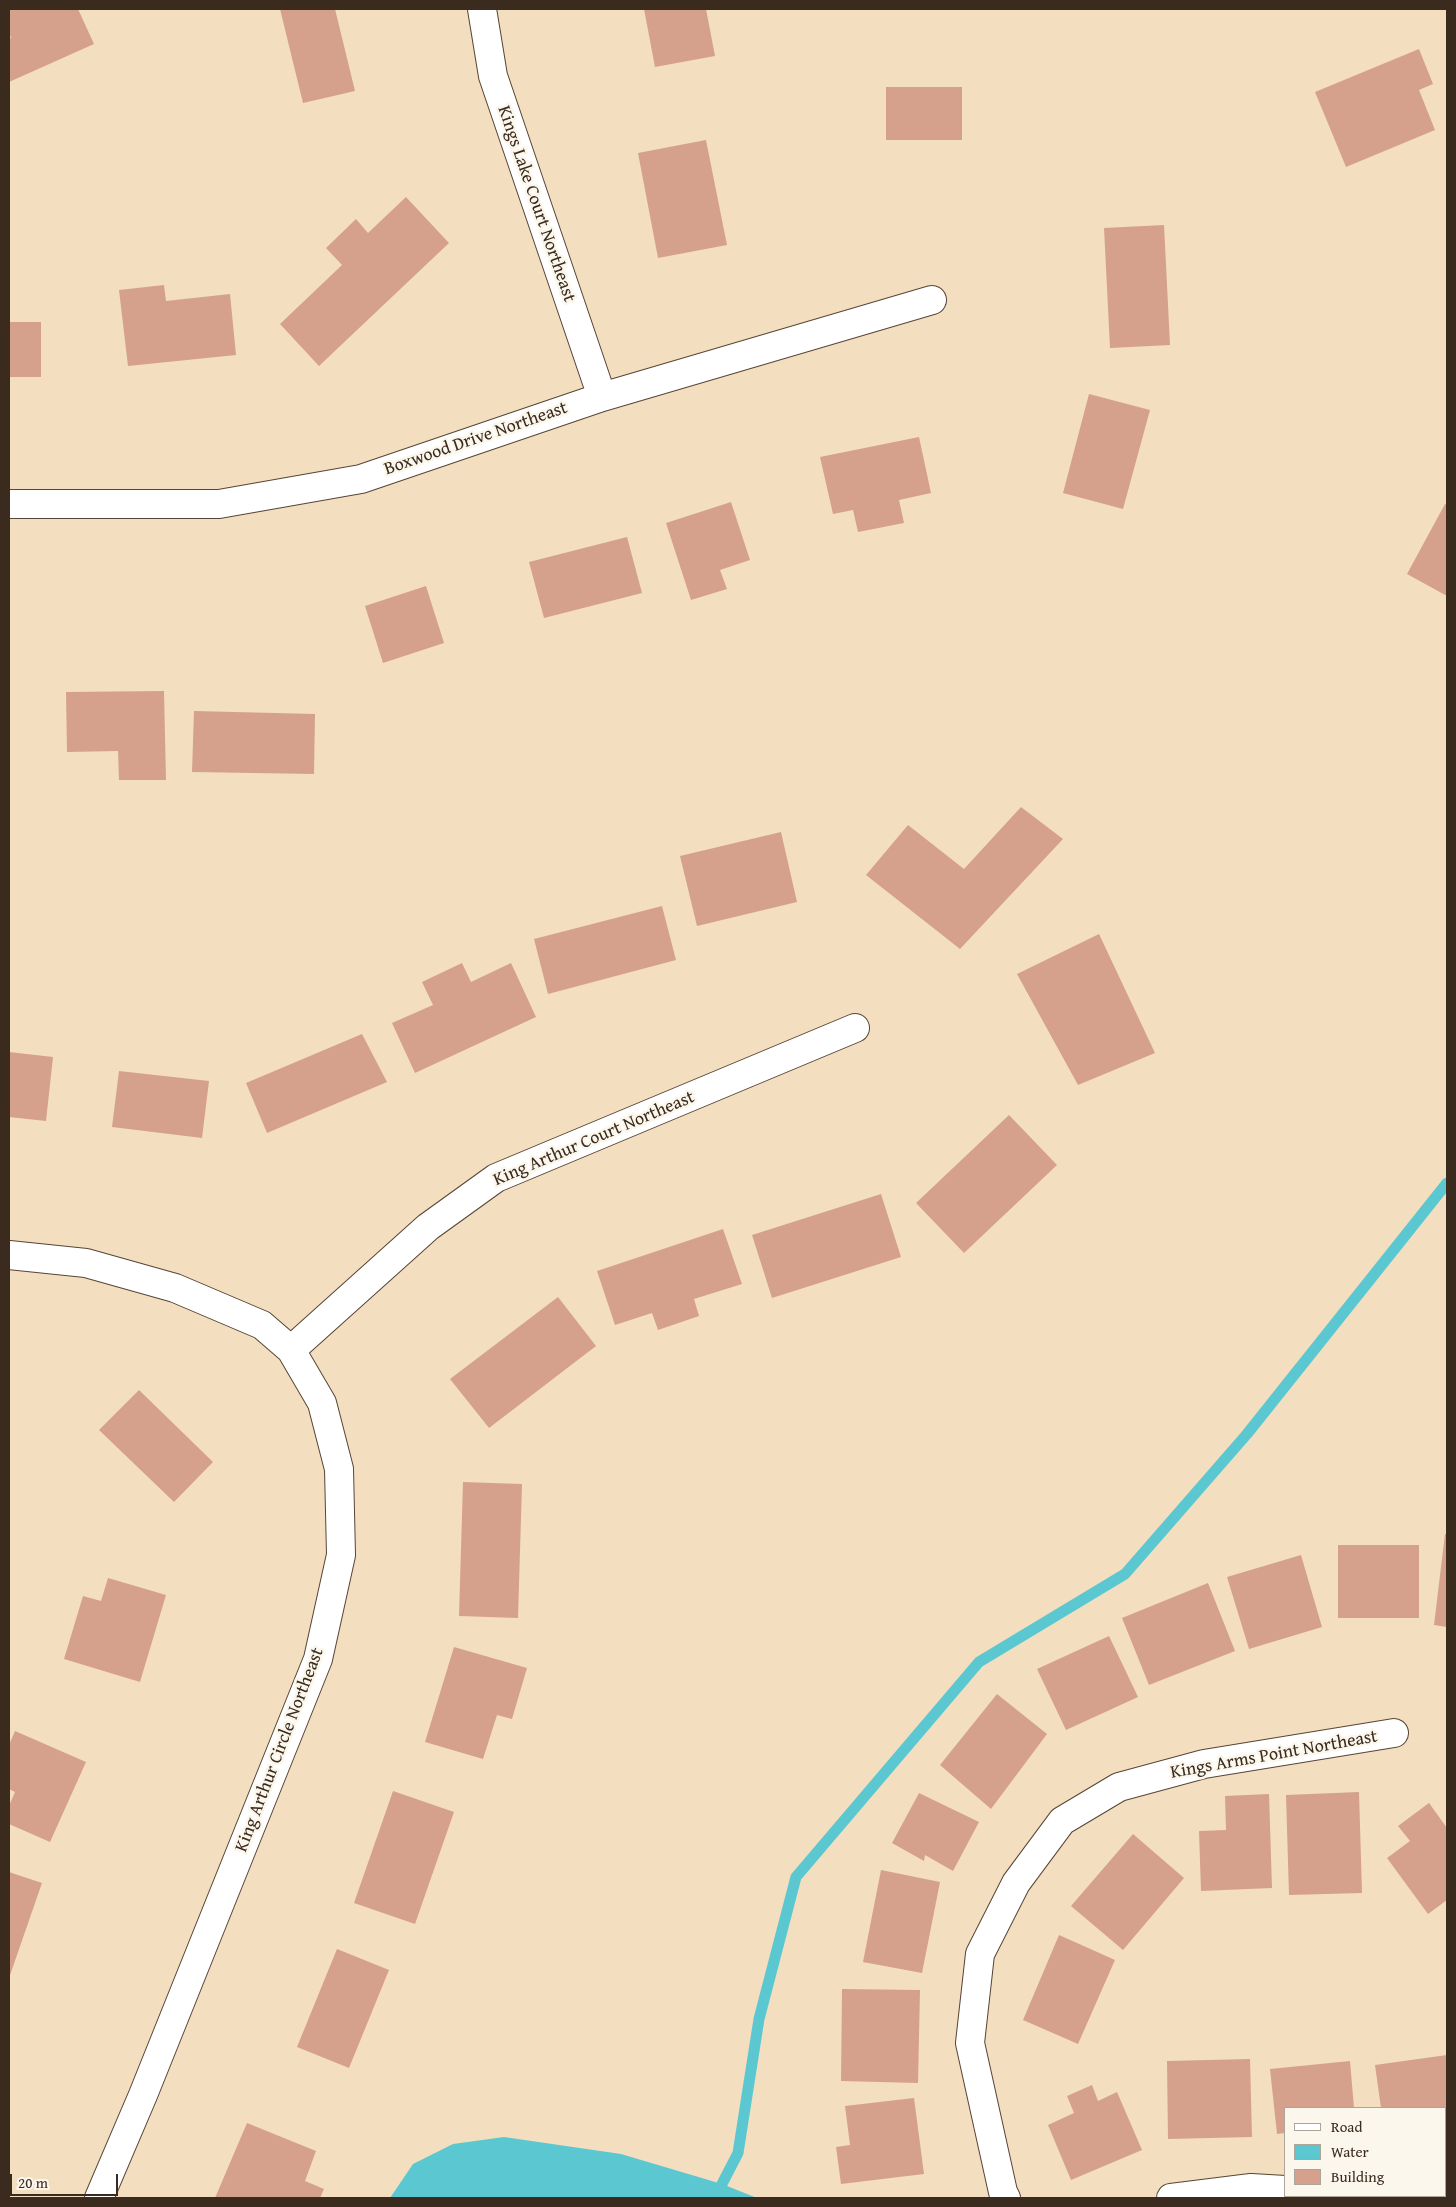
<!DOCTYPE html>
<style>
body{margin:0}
#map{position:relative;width:1456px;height:2207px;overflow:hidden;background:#f3dec0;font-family:"Gentium Book Plus",serif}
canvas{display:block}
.frame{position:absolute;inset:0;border:10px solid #3b2a1e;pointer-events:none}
.legend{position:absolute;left:1284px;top:2107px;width:162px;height:90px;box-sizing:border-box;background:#fbf7ec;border:1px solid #aea59a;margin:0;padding:6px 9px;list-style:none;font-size:15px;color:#3b2a1e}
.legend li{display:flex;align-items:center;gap:10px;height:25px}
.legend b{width:25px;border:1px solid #aea59a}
.scale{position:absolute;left:10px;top:2174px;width:108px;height:22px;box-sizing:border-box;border:2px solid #3b2a1e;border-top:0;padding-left:6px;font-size:15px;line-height:18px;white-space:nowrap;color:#3b2a1e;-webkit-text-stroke:4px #fbf7ec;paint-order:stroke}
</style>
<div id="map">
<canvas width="1456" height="2207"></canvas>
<div class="frame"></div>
<ul class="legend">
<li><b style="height:6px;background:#fff"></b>Road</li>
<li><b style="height:14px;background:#5bc8d1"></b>Water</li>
<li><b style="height:14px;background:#d5a18c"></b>Building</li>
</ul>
<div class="scale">20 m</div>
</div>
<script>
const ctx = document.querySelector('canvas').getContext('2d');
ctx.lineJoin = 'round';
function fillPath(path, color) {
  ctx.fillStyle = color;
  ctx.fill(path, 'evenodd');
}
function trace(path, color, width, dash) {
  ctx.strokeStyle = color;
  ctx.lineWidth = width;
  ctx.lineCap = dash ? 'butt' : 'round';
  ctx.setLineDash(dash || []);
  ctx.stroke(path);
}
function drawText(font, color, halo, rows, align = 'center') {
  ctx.font = font + ' "Gentium Book Plus",serif';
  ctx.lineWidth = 5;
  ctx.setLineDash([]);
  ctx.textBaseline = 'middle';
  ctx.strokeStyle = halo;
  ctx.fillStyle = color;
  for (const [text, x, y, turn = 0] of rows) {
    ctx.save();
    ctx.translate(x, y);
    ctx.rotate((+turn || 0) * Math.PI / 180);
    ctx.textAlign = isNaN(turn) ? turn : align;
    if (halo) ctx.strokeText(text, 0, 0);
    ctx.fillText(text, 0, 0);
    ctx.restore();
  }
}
fillPath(new Path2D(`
 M504 2137 621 2154 722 2184 757 2198H390L413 2164 453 2144Z`), '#5bc8d1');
trace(new Path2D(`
 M722 2184 738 2153 759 2019 796 1877 979 1662 1125 1574 1247 1434 1447 1183`), '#5bc8d1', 11);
fillPath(new Path2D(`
 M9 9H78L94 44 9 82V39L11 38 9 32Z
 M280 9H335L355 91 303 103Z
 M644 9H706L715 56 655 67Z
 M1419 49 1433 84 1419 90 1435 130 1346 167 1315 92Z
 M886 87H962V140H886Z
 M706 140 727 245 658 258 638 153Z
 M406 197 449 243 319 366 280 324 342 265 326 248 356 219 368 233Z
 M1164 225 1170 345 1110 348 1104 228Z
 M164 285 166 301 230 294 236 355 128 366 119 290Z
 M9 322H41V377H9Z
 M1089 394 1150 410 1123 509 1063 493Z
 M919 437 931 493 899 500 904 523 858 532 853 510 833 514 820 457Z
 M731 502 750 560 720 570 727 589 691 600 666 523Z
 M1445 504 1447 505V596L1407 574Z
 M627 537 642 593 544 618 529 562Z
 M426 586 444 643 383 663 365 606Z
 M164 691 166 780H119L118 751 67 752 66 692Z
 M194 711 315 714 314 774 192 772Z
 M1021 807 1063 839 960 949 866 875 908 825 964 869Z
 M781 832 797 902 697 926 680 856Z
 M662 906 676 960 548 994 534 939Z
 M1099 934 1155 1053 1078 1085 1017 974Z
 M462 963 471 982 511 963 536 1017 415 1073 392 1023 433 1005 422 982Z
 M362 1034 387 1082 267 1133 246 1083Z
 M9 1052 53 1057 46 1121 9 1117Z
 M119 1071 209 1081 202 1138 112 1127Z
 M1009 1115 1057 1165 964 1253 916 1203Z
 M881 1194 901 1257 772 1298 752 1235Z
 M723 1229 742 1284 694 1299 699 1316 658 1330 652 1313 615 1325 597 1271Z
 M558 1297 596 1346 489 1428 450 1379Z
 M139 1390 213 1462 174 1502 99 1430Z
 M463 1482 522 1484 518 1618 459 1616Z
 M1445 1534H1447V1627L1434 1625Z
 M1338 1545H1419V1618H1338Z
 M1301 1555 1322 1627 1249 1649 1227 1577Z
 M108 1578 166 1595 140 1682 64 1659 83 1596 101 1601Z
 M1208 1583 1235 1651 1149 1685 1122 1618Z
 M1109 1636 1138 1697 1066 1730 1037 1669Z
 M454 1647 527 1668 512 1719 497 1715 483 1759 425 1742Z
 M997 1694 1047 1734 991 1809 940 1765Z
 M15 1731 86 1762 50 1842 9 1824V1806L15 1792 9 1789V1745Z
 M393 1791 454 1812 415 1924 354 1903Z
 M1359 1792 1362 1893 1289 1895 1286 1795Z
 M919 1793 979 1822 953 1871 925 1855 924 1861 892 1843Z
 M1269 1794 1272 1888 1201 1891 1199 1831 1226 1830 1225 1796Z
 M1429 1803 1447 1828V1900L1428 1914 1387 1858 1410 1841 1398 1826Z
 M1133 1834 1184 1878 1123 1950 1071 1906Z
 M881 1870 940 1882 922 1973 863 1962Z
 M9 1872 42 1883 9 1978Z
 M1059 1935 1115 1960 1078 2044 1023 2020Z
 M337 1949 389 1970 349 2068 297 2047Z
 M842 1989 920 1990 918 2083 841 2081Z
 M1447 2055V2127H1445V2108H1381L1375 2065Z
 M1250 2059 1252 2137 1168 2139 1167 2061Z
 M1350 2061 1354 2108H1285V2133L1277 2134 1270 2069Z
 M1092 2085 1098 2101 1117 2092 1142 2150 1071 2180 1048 2125 1074 2113 1067 2096Z
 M914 2098 924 2174 841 2184 836 2147 850 2145 845 2106Z
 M247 2123 316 2151 305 2181 324 2189 320 2198H215Z`), '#d5a18c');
const street = new Path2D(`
 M482 9 493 76 602 397
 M9 504H219L361 479 602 397 932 300
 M9 1255 86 1263 175 1288 262 1325 291 1350 322 1403 339 1469 341 1555 318 1659 143 2095 99 2198
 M291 1350 428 1227 496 1178 855 1028
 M1419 2196H1436
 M1006 2198 1003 2192 970 2043 980 1954 1016 1883 1062 1821 1119 1787 1204 1764 1394 1733
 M1171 2198 1251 2188 1285 2190`);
trace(street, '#574536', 30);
trace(street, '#fff', 28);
drawText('18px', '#3b2a1e', '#fbf7ec', [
 ["Kings Lake Court Northeast",536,204,71],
 ["Boxwood Drive Northeast",476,439,-19],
 ["King Arthur Court Northeast",594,1139,-23],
 ["King Arthur Circle Northeast",280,1750,-69],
 ["Kings Arms Point Northeast",1274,1755,-10]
]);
</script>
